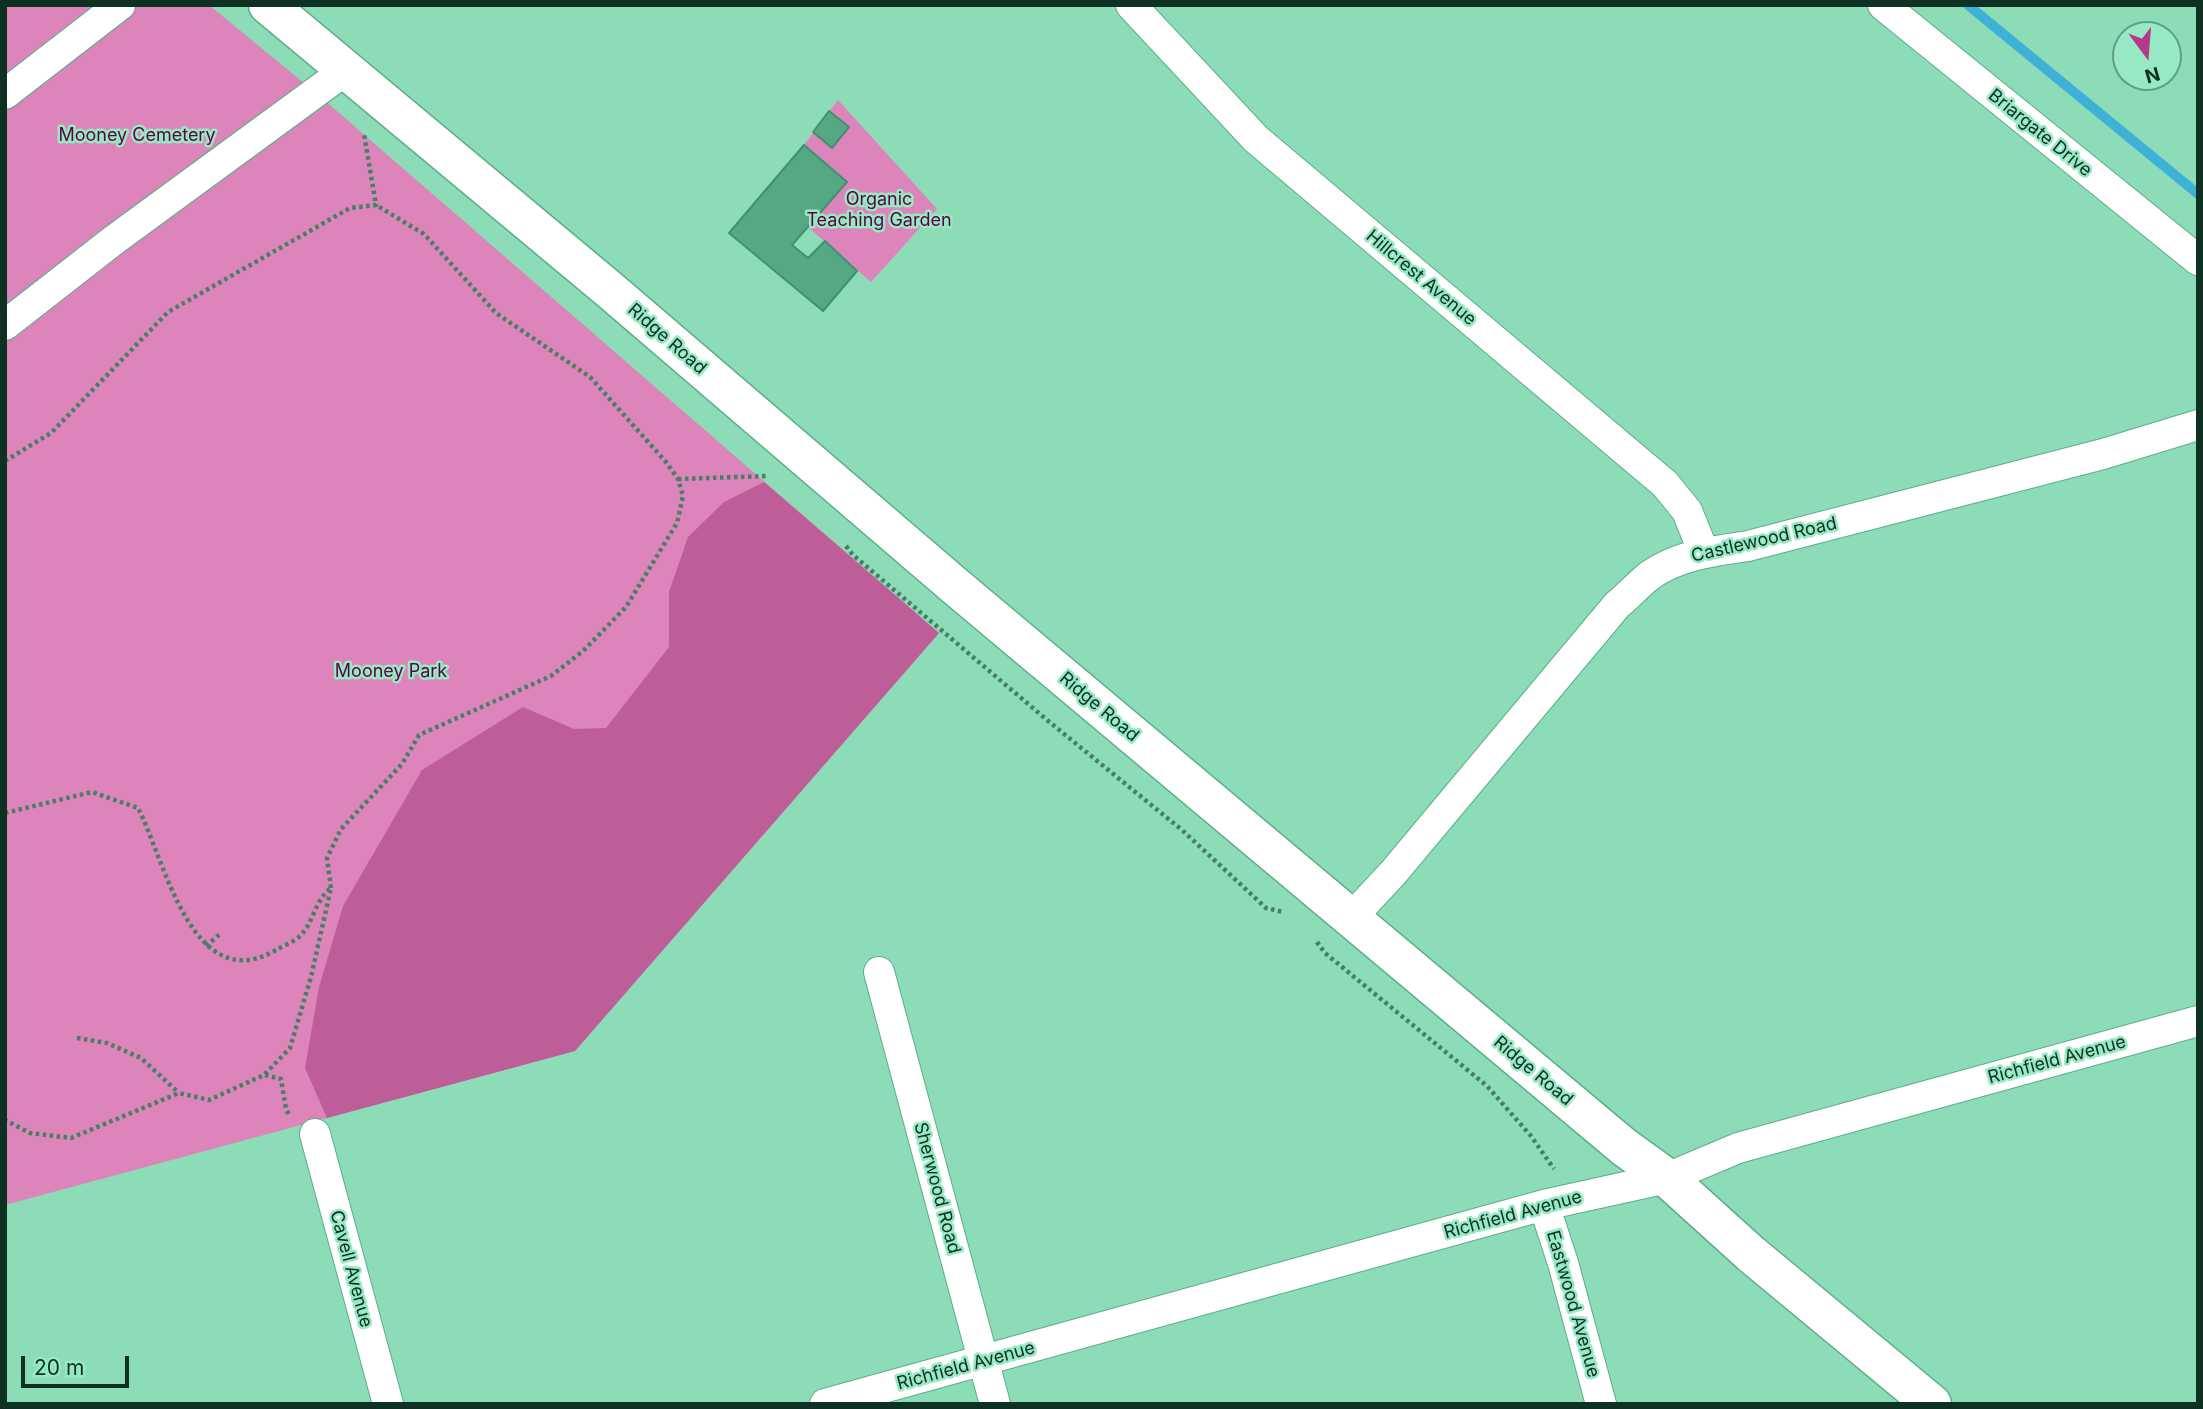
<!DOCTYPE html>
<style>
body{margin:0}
#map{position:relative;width:2203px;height:1409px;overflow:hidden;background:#8bdcb7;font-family:Inter,sans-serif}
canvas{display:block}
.frame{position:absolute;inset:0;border:7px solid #0e3123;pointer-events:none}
.north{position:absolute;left:2112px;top:21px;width:70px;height:70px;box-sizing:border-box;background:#97e9c3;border:2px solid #609f83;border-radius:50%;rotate:164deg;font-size:19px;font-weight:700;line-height:28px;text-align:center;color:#0e3123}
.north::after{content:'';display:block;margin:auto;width:24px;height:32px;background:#b4398b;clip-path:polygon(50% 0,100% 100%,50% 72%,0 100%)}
.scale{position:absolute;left:21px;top:1356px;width:108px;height:32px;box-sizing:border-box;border:4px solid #0e3123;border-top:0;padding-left:9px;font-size:21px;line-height:24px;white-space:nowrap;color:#0e3123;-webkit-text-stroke:5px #97e9c3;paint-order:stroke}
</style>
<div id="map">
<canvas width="2203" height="1409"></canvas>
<div class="frame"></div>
<div class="north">N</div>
<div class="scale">20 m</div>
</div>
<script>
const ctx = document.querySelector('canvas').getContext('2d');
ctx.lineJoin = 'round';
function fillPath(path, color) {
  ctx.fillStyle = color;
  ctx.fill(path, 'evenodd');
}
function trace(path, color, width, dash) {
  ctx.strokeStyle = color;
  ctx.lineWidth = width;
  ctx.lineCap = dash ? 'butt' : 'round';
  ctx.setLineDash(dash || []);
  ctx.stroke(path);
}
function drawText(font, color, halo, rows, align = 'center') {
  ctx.font = font + ' Inter,sans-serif';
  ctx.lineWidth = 5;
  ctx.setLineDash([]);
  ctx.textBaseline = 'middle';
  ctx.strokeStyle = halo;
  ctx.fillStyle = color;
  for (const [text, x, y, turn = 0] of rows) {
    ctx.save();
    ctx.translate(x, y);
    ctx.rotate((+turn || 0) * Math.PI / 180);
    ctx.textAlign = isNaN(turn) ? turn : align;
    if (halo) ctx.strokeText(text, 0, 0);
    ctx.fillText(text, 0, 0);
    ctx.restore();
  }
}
fillPath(new Path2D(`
 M5 5H209L316 93 939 633 575 1051 5 1205Z
 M838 100 937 209 871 282 808 227 847 182 804 145Z`), '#dd85ba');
fillPath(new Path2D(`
 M764 482 939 633 575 1051 327 1118 305 1068 319 987 343 906 422 770 523 707 574 729 606 728 669 647V592L688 537 724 502Z`), '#bd5e99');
trace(new Path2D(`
 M1968 5 2198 194`), '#40b1d6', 10);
const building = new Path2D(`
 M829 111 849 127 832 148 813 132Z
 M804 145 847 182 792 245 808 258 825 241 857 271 823 311 729 233Z`);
fillPath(building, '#56a784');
trace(building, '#3f916f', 2);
const street = new Path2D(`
 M1131 5 1256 139 1665 484 1687 511 1704 553
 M1883 5 2198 260
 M5 94 120 5
 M5 325 114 240 346 70
 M1351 918 1393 873 1617 605C1628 596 1638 585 1649 576 1678 555 1714 551 1748 546L2103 454 2198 425
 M879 972 995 1404
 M315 1134 388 1404
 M1544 1205 1563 1263 1601 1404
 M825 1404 1544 1205 1667 1178 1738 1148 2198 1021`);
const secondary = new Path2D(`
 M268 5 611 291 955 586 1624 1147 1667 1178 1751 1254 1932 1404`);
trace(street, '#5dad8a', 32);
trace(secondary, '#5dad8a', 41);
trace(new Path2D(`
 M5 461 51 433 168 312 350 208 376 205 364 134
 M678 479 767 476
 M846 546 853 555 1047 720 1182 830 1266 908 1283 912
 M5 813 92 792 138 808C165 860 192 999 276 950 283 946 293 942 299 937 313 925 314 901 331 888L311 977 290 1048 264 1075 209 1100 179 1093 71 1138 30 1133 5 1120
 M5 884H6
 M331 888 327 858 341 829 402 764 419 735 551 676 583 651 626 607 677 523 683 496 678 479 666 462 590 377 496 313 424 234 376 205
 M1317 942 1325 953 1487 1086 1531 1136 1554 1169
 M206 946 220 934
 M77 1038 107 1043 141 1058 179 1093
 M265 1075 281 1079 286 1109 289 1115`), '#477f66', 4.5, [3.5, 3.5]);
trace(street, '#fff', 30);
trace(secondary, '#fff', 38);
drawText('18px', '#0e3123', '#97e9c3', [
 ["Briargate Drive",2040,133,39],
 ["Hillcrest Avenue",1421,278,40],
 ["Ridge Road",667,339,41],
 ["Castlewood Road",1764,540,-13],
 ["Ridge Road",1099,707,40],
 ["Richfield Avenue",2057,1060,-15],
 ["Ridge Road",1533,1071,40],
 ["Sherwood Road",937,1188,75],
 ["Richfield Avenue",1513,1215,-15],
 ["Cavell Avenue",351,1269,75],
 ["Eastwood Avenue",1573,1304,74],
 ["Richfield Avenue",966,1366,-15]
]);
drawText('18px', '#5e0145', '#97e9c3', [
 ["Mooney Cemetery",137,136],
 ["Organic",879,200],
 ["Teaching Garden",879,221],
 ["Mooney Park",391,672]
]);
</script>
